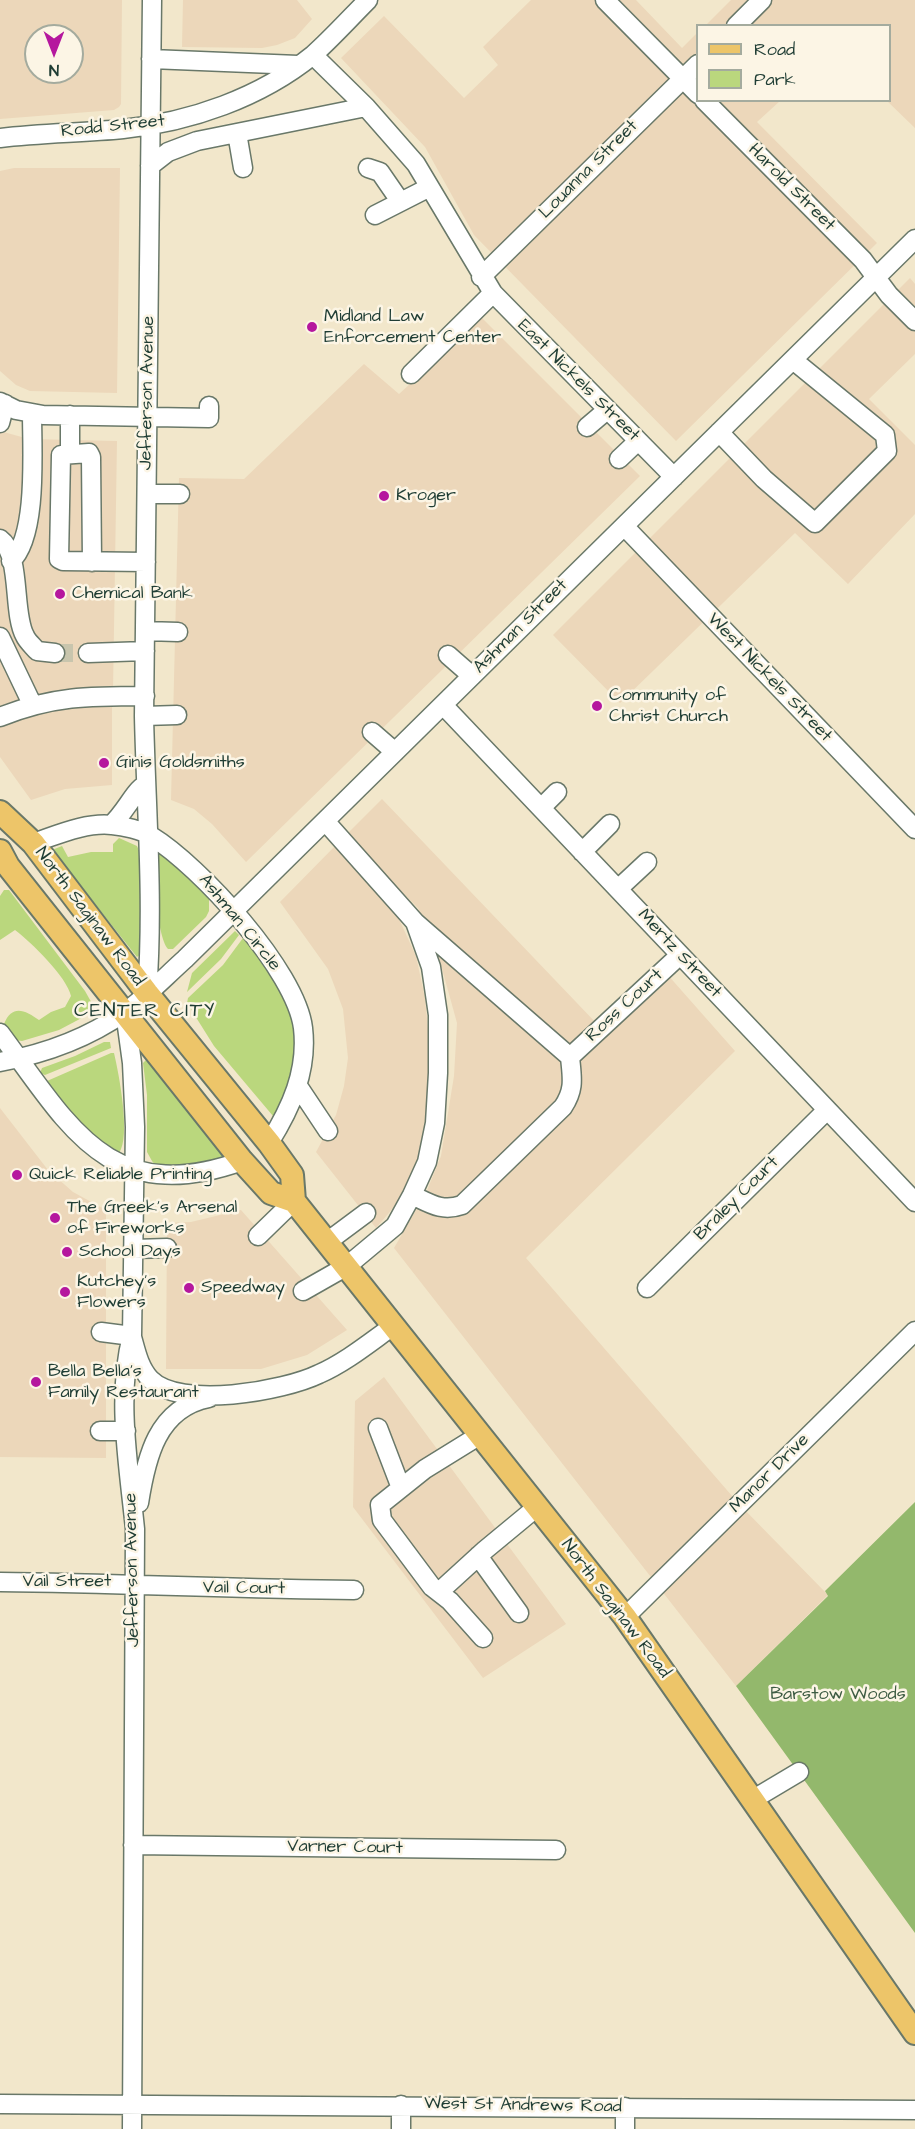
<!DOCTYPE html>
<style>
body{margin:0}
#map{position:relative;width:915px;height:2129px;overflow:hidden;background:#f2e7cb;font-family:"Architects Daughter",sans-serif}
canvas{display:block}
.legend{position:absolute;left:696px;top:24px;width:195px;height:78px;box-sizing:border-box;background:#fcf5e5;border:2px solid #a4ab9e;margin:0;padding:8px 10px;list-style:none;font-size:18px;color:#1f3d34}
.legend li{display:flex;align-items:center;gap:12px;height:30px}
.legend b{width:30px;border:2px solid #a4ab9e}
.north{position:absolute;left:24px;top:24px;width:60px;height:60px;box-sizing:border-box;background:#fcf5e5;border:2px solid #a4ab9e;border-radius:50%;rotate:180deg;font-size:16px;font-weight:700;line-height:24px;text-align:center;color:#1f3d34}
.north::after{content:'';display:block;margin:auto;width:21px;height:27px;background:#b5179e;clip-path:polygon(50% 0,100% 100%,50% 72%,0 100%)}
</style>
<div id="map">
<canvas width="915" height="2129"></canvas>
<ul class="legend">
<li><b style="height:8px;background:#edc569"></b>Road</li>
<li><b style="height:16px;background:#bad77d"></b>Park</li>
</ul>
<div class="north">N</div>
</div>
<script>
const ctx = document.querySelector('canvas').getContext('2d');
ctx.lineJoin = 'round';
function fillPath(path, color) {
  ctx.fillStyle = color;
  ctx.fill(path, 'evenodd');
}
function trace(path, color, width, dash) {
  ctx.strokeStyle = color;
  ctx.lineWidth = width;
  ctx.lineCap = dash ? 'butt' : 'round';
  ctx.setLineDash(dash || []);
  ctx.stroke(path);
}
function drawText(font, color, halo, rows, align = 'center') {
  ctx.font = font + ' "Architects Daughter",sans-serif';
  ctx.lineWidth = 5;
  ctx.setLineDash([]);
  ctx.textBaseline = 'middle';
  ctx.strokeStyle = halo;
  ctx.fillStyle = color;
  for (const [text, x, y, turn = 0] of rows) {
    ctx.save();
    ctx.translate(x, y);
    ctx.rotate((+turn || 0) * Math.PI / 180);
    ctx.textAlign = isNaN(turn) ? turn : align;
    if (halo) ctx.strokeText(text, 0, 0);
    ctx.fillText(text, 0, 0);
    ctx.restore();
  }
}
fillPath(new Path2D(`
 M0 0H122L121 104 119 107 114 110 0 119ZM36 36H72V72H36Z
 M183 0H297L312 19 295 38 277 45 262 48 182 47Z
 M531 0H636L682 48 697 33 698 100 780 101 757 122 877 243 676 441 474 235 425 147 341 58 384 16 464 98 498 65 483 47Z
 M731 0H915V128L887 101 890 100V26H705Z
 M14 168H120L117 393 30 391 16 385 0 371V171Z
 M910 278 915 284V354L869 399 915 445V514L848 584 795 533 620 703 553 635Z
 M482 318 640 476 246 862 212 824 194 809 171 800 179 478 244 479 364 364 399 394Z
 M0 431 29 439 117 441 113 691 0 708Z
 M112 706V785L65 789 31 800 0 757V725L67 707Z
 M382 799 598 1025 659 965 735 1051 526 1258 739 1504 828 1595 736 1686 394 1248 426 1193 441 1156 454 1076 457 1023 441 965 418 908 345 836Z
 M336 845 374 886 399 919 416 956 425 998 430 1050 425 1140 418 1165 409 1183 394 1207 376 1228 316 1152 336 1115 344 1086 348 1058 343 1009 328 969 280 902Z
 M0 1108 48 1170 73 1192 106 1210V1458L0 1457Z
 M241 1210 347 1330 307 1355 261 1369H166L167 1223 191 1222Z
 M384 1377 566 1624 483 1678 353 1507 355 1401Z`), '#ecd7ba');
fillPath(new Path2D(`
 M119 838 137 846 142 857V953L137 957 52 850 62 846 68 857 91 852H113V844Z
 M158 850 209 895V911L206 917 173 949H168C157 936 151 866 158 850Z
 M4 890H9L85 991 94 1007 93 1012 59 1030 22 1041 15 1040 4 1024C12 1004 25 1010 39 1020L51 1012 65 1007 71 996C67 977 31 942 15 930L0 940V896Z
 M235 931 239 935 221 959 187 992 192 973Z
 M243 938C273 976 304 1016 295 1068 293 1083 282 1101 276 1115L273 1116 214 1046 187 1003 188 998 223 965Z
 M104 1042H110L111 1048 45 1075 40 1073 42 1068 75 1056Z
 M111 1053H114C119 1074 131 1137 119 1153H115L87 1132 47 1081Z
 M147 1059 227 1158 183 1170 155 1165 152 1161 147 1152V1095L143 1063Z`), '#bad77d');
fillPath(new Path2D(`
 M915 1502V1933L736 1686 828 1596 825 1591Z`), '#93b86c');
trace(new Path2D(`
 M55 653H88`), '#c8c5ad', 18, [18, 9]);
const minor = new Path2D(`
 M605 0 698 94
 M736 26 762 0
 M313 55 366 107 416 164 493 293 674 477
 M151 59 298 65
 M704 100 863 260 889 295 915 321
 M237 133 243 168
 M0 138C41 133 82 133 123 129 190 122 260 98 313 55 332 38 350 18 368 0
 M150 166 168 152 197 141 366 107
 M368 168 380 172 400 201
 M375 215 428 188
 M481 277 698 64
 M411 374 493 293
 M0 402 16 410 43 415 209 418V406
 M70 415V453
 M0 423 5 404
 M587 427 607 410
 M719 432 764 479 815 523 887 451 885 435 793 360
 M619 459 638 441
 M147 494H180
 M624 526 915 829
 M0 539C22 555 12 613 25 636 27 641 33 646 37 651L55 653
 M11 561C38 537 32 449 32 413
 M92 562 91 457 89 453 61 455 59 559 63 561 146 562
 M145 631 178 632
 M0 637 32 704
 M88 653 145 651
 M448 655 472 676
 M443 705 915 1202
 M144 716 177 715
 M0 717C52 696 89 696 145 696
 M372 732 395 752
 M541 808 557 792
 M111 825C125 813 134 791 145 785
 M33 843C57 835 86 822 112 825 123 826 142 830 151 836 200 866 296 971 303 1028 308 1071 291 1108 269 1143
 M582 852 610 824
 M618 889 647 862
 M147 993C154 900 146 808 144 716L152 0
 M125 1012 132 1063 135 1127 132 1336C116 1397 129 1468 135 1529L132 2129
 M0 1033C70 1127 109 1208 242 1161
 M570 1057 680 955
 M0 1062C44 1054 88 1038 125 1012 146 997 165 977 185 959L915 239
 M298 1086 328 1131
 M412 1195C431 1204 442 1212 462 1205L563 1107C575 1089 572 1078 570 1057L416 923
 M258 1236 294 1201
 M327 1242 366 1213
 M134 1249 167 1248
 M647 1288 827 1110
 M303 1291 347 1266 395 1226 412 1195 427 1162 435 1123 438 1073V1015L431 967 415 922 325 821
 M101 1332 132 1336
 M132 1337C136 1351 139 1367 150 1379 180 1410 284 1391 319 1374 346 1362 369 1343 393 1326
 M378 1428 401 1488
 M100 1431H126
 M480 1435 425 1469 380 1505 382 1520 432 1587 450 1601 483 1638
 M139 1503C146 1458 157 1408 209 1398
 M478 1556 519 1613
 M0 1582C118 1583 236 1589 354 1590
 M439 1592 485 1550 537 1507
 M625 1617 915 1331
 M752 1800 799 1772
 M133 1845 556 1850
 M0 2104 915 2110
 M625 2107V2129
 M401 2129V2105`);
const major = new Path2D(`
 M0 812 33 843 147 993 269 1143 292 1175 294 1201
 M0 851 8 866 242 1161 271 1193 294 1201 625 1617 915 2033`);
trace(minor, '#697869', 21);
trace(major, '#697869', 26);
trace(minor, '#fff', 18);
trace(major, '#edc569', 22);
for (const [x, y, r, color] of [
 [312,327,6,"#b5179e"],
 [384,496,6,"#b5179e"],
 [60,594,6,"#b5179e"],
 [597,706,6,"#b5179e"],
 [104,763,6,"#b5179e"],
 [17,1175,6,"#b5179e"],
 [55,1218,6,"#b5179e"],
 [67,1252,6,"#b5179e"],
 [189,1288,6,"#b5179e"],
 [65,1292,6,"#b5179e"],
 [36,1382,6,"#b5179e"]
]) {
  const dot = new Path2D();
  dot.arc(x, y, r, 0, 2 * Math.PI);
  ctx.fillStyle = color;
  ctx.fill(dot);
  trace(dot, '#fcf5e5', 2);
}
drawText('18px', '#1f3d34', '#fcf5e5', [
 ["Rodd Street",113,127,-6],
 ["Louanna Street",589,170,-45],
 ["Harold Street",791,188,45],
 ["East Nickels Street",578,381,45],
 ["Jefferson Avenue",148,393,-89],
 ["Ashman Street",521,627,-45],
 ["West Nickels Street",769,678,46],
 ["North Saginaw Road",89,917,53],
 ["Ashman Circle",239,923,51],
 ["Mertz Street",679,954,47],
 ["Ross Court",625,1006,-43],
 ["Braley Court",737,1199,-45],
 ["Manor Drive",770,1474,-45],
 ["Jefferson Avenue",133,1570,-91],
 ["Vail Street",67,1582],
 ["Vail Court",244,1589,1],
 ["North Saginaw Road",615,1609,53],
 ["Varner Court",345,1848,1],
 ["West St Andrews Road",523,2106,1]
]);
drawText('18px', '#1f3d34', '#fcf5e5', [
 ["Midland Law",324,317],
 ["Enforcement Center",324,338],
 ["Kroger",396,496],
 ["Chemical Bank",72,594],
 ["Community of",609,696],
 ["Christ Church",609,717],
 ["Ginis Goldsmiths",116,763],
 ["Quick Reliable Printing",29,1175],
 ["The Greek's Arsenal",67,1208],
 ["of Fireworks",67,1229],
 ["School Days",79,1252],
 ["Kutchey's",77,1282],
 ["Flowers",77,1303],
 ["Speedway",201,1288],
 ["Bella Bella's",48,1372],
 ["Family Restaurant",48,1393]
], 'left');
drawText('18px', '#3e5c43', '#fcf5e5', [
 ["Barstow Woods",838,1695]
]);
ctx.letterSpacing = '1.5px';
drawText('20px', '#1f3d34', '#fcf5e5', [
 ["CENTER CITY",145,1012]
]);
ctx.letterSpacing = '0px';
</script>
